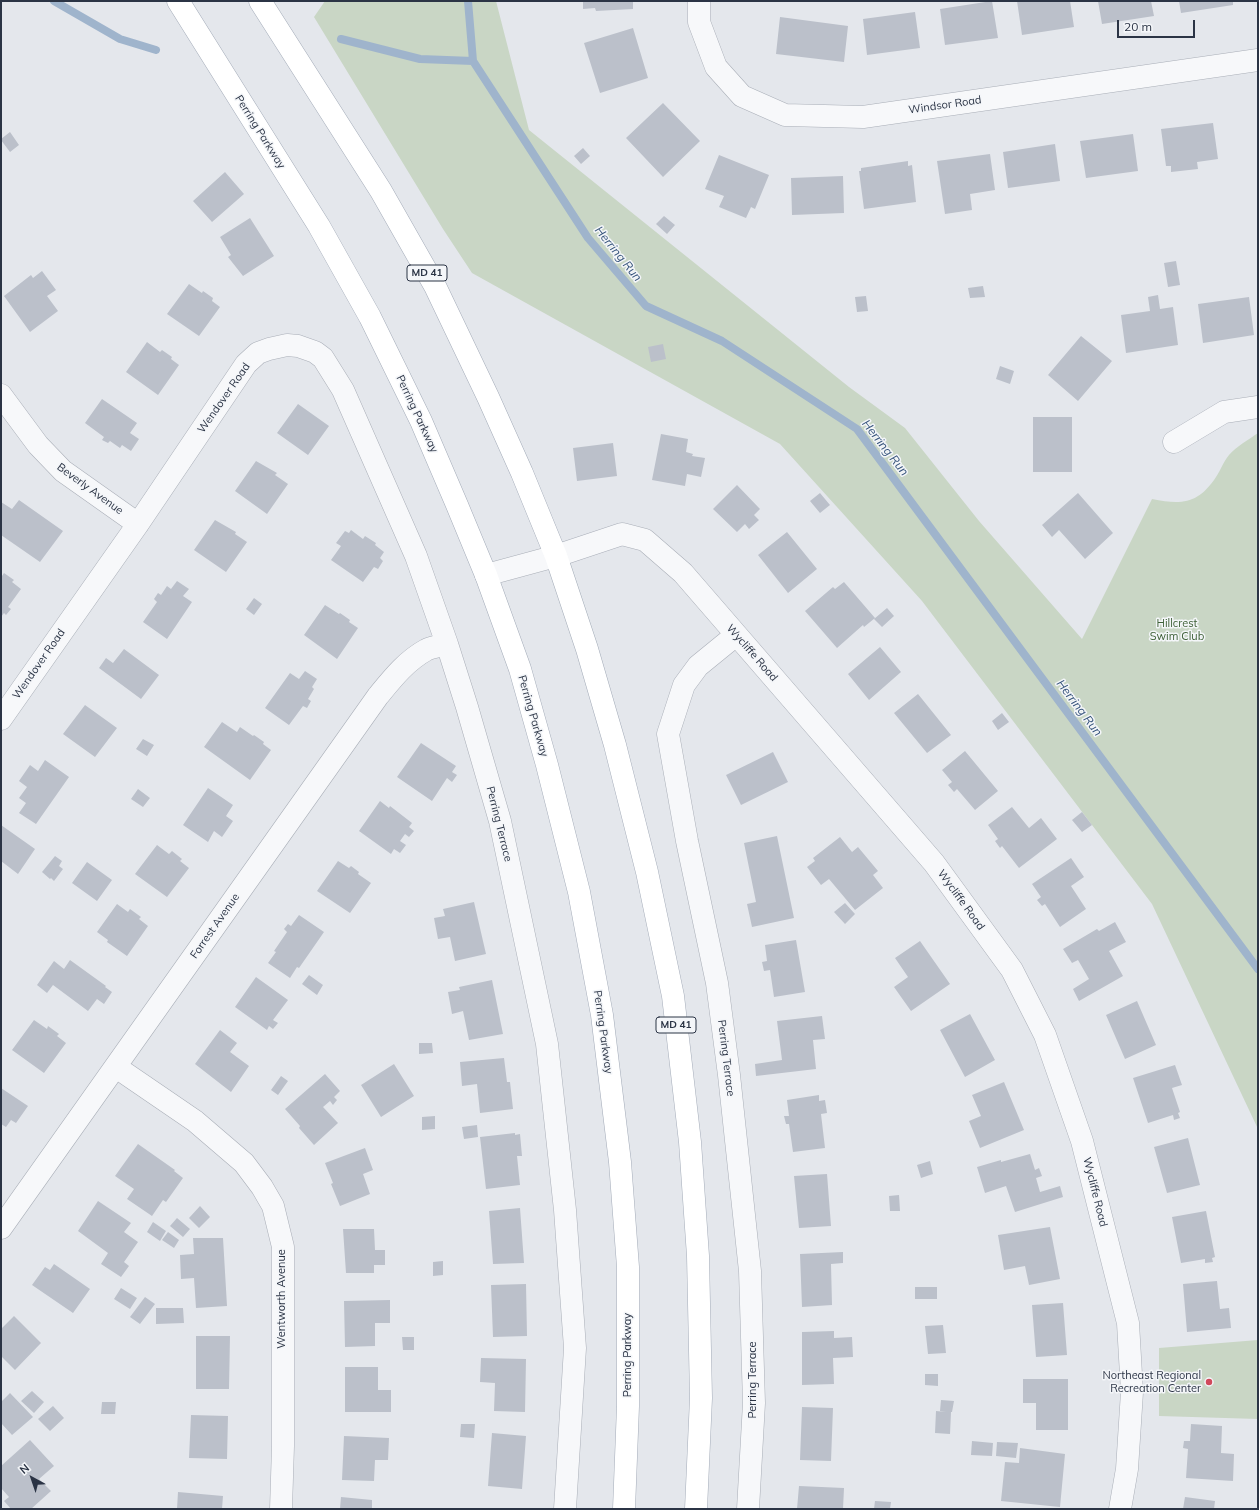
<!DOCTYPE html>
<style>
body{margin:0}
#map{position:relative;width:1259px;height:1510px;overflow:hidden;background:#e4e7ec;font-family:Mulish,sans-serif}
canvas{display:block}
.frame{position:absolute;inset:0;border:2px solid #2b3445;pointer-events:none}
.north{position:absolute;left:12px;top:1458px;width:40px;height:40px;-webkit-text-stroke:3px #f4f6f9;paint-order:stroke;rotate:320deg;font-size:11px;font-weight:700;line-height:16px;text-align:center;color:#2b3445}
.north::after{content:'';display:block;margin:auto;width:14px;height:18px;background:#2b3445;clip-path:polygon(50% 0,100% 100%,50% 72%,0 100%)}
.scale{position:absolute;left:1117px;top:20px;width:78px;height:18px;box-sizing:border-box;border:2px solid #2b3445;border-top:0;padding-left:5px;font-size:12px;line-height:14px;white-space:nowrap;color:#2b3445;-webkit-text-stroke:3px #f4f6f9;paint-order:stroke}
</style>
<div id="map">
<canvas width="1259" height="1510"></canvas>
<div class="frame"></div>
<div class="north">N</div>
<div class="scale">20 m</div>
</div>
<script>
const ctx = document.querySelector('canvas').getContext('2d');
ctx.lineJoin = 'round';
function fillPath(path, color) {
  ctx.fillStyle = color;
  ctx.fill(path, 'evenodd');
}
function trace(path, color, width, dash) {
  ctx.strokeStyle = color;
  ctx.lineWidth = width;
  ctx.lineCap = dash ? 'butt' : 'round';
  ctx.setLineDash(dash || []);
  ctx.stroke(path);
}
function drawText(font, color, halo, rows, align = 'center') {
  ctx.font = font + ' Mulish,sans-serif';
  ctx.lineWidth = 3;
  ctx.setLineDash([]);
  ctx.textBaseline = 'middle';
  ctx.strokeStyle = halo;
  ctx.fillStyle = color;
  for (const [text, x, y, turn = 0] of rows) {
    ctx.save();
    ctx.translate(x, y);
    ctx.rotate((+turn || 0) * Math.PI / 180);
    ctx.textAlign = isNaN(turn) ? turn : align;
    if (halo) ctx.strokeText(text, 0, 0);
    ctx.fillText(text, 0, 0);
    ctx.restore();
  }
}
fillPath(new Path2D(`
 M325 1H496L529 130 849 387 905 428 979 521 1082 639 1152 499C1182 505 1198 504 1216 477 1221 470 1223 462 1229 455 1237 446 1248 440 1258 433V1129L1152 904 922 601 780 444 472 273 443 229 314 17Z
 M1258 1340V1419L1159 1416V1348Z`), '#c9d6c5');
trace(new Path2D(`
 M54 1 120 39 156 50
 M468 1 473 61 588 238 646 306 722 341 857 429 1258 969
 M341 39 420 59 473 61`), '#9fb4cc', 8);
fillPath(new Path2D(`
 M583 1H633V9L596 11 595 8 583 9Z
 M992 1 998 38 945 45 940 9Z
 M1017 1H1070L1074 27 1022 35Z
 M1098 1H1151L1154 16 1102 24Z
 M1179 1H1233V5L1181 13Z
 M915 12 920 48 867 55 863 19Z
 M780 17 848 26 844 62 776 54Z
 M633 28 648 78 600 93 584 43Z
 M663 103 700 141 663 177 626 138Z
 M1213 123 1218 159 1197 162 1198 169 1171 172V166H1166L1161 129Z
 M10 132 19 145 10 152 1 140V139Z
 M1133 134 1138 171 1086 178 1080 141Z
 M1055 144 1060 181 1008 188 1003 152Z
 M583 148 590 156 581 164 574 156Z
 M990 154 995 190 970 194 972 210 945 214 937 161Z
 M719 155 769 175 755 209 751 207 746 218 719 207 724 196 705 189Z
 M908 161V166L912 165 916 202 864 209 859 171H861V168Z
 M225 172 244 194 212 222 193 201Z
 M843 176 844 213 792 215 791 178Z
 M664 216 675 225 667 234 656 224Z
 M250 218 274 256 243 276 228 257 231 255 220 237Z
 M1176 261 1180 285 1168 287 1164 263Z
 M42 271 56 290 47 296 58 311 30 332 4 296 31 275 33 278Z
 M189 284 202 293 203 291 213 298 212 301 220 307 199 336 167 314Z
 M983 286 985 297 970 298 968 288Z
 M1158 295 1160 309 1173 307 1178 345 1126 353 1121 315 1150 311 1148 297Z
 M866 296 868 311 857 312 855 297Z
 M1249 297 1254 335 1203 343 1198 304Z
 M1081 336 1112 361 1078 401 1048 375Z
 M147 342 160 352 162 350 172 357 171 359 179 365 158 395 126 372Z
 M663 344 666 359 651 362 648 347Z
 M1000 366 1014 371 1010 384 996 379Z
 M102 399 137 423 130 433 139 439 131 451 122 445 120 448 110 441 108 443 102 440 104 437 85 423Z
 M298 404 329 426 308 455 277 433Z
 M1033 417H1072V472H1033Z
 M661 434 688 439 686 452 693 454 692 456 705 458 701 477 687 474 685 486 652 480Z
 M613 443 617 476 577 481 573 448Z
 M256 461 277 473 275 475 288 484 267 514 235 491Z
 M737 485 760 509 754 515 759 520 749 529 745 524 737 532 713 509Z
 M820 493 830 505 820 513 810 501Z
 M1078 493 1113 533 1085 559 1059 530 1052 537 1042 525Z
 M19 500 63 531 40 562 1 535V524L2 522 1 521V502L12 509Z
 M215 520 236 532 235 534 247 542 226 572 194 550Z
 M351 530 363 539 365 536 376 543 375 545 384 552 380 558 383 561 378 569 374 567 363 582 331 560 341 546 336 543 345 531 349 533Z
 M787 532 817 569 788 593 758 555Z
 M4 573 14 580 12 582 21 589 8 607 11 609 6 615 4 613 1 617V575L2 576Z
 M177 581 189 589 183 596 192 602 167 639 143 622 157 602 154 599 158 593 161 595 167 586 171 589Z
 M844 582 875 618 864 627 863 625 837 648 805 611 833 587 835 589Z
 M254 598 262 604 254 615 246 609Z
 M325 605 339 614 340 613 350 620 349 622 358 628 337 659 304 635Z
 M887 608 894 616 882 627 874 619Z
 M880 647 901 672 869 700 848 674Z
 M124 649 159 675 141 699 99 668 106 658 113 663Z
 M305 671 317 679 312 687 314 689 308 699 311 701 307 708 303 706 289 725 265 708 290 673 299 679Z
 M918 694 951 735 927 753 894 713Z
 M85 705 117 728 95 757 63 734Z
 M1002 713 1009 722 998 730 992 721Z
 M222 722 237 732 240 727 253 736 254 735 264 742 263 744 271 750 250 780 204 747Z
 M143 739 154 745 147 756 136 749Z
 M421 743 456 766 452 772 457 775 452 782 447 778 432 801 397 777Z
 M965 751 998 791 975 810 957 789 954 792 948 785 952 782 942 770Z
 M773 752 788 782 741 805 726 775Z
 M45 760 69 777 36 824 19 813 26 803 19 798 27 787 19 781 30 765 38 771Z
 M208 788 233 805 226 816 233 821 222 837 214 831 208 842 183 825Z
 M138 789 150 798 143 807 131 799Z
 M380 801 389 808 390 806 412 823 409 827 414 831 409 837 405 834 400 841 406 845 400 853 394 849 391 854 359 831Z
 M1012 807 1029 828 1041 818 1057 839 1019 868 1002 846 1000 848 995 841 998 839 988 825Z
 M1082 812 1092 825 1082 832 1072 820Z
 M1 825 35 849 18 874 1 861Z
 M777 836 794 918 752 927 747 904 756 902 744 843Z
 M840 837 852 852 858 847 878 871 873 875 883 888 855 910 829 879 821 885 807 867 815 861 813 858Z
 M157 845 169 854 172 851 182 859 180 861 189 868 167 897 135 874Z
 M55 856 62 861 59 866 63 869 54 881 51 878 50 879 42 872Z
 M1071 858 1084 877 1071 886 1086 909 1060 927 1045 904 1042 906 1037 900 1041 897 1032 884Z
 M338 861 349 868 351 866 359 872 358 874 371 883 350 913 317 891Z
 M87 862 112 880 97 901 72 883Z
 M474 902 486 954 455 961 450 937 438 939 434 918 445 916 443 909Z
 M845 903 855 914 845 924 834 912Z
 M117 904 128 912 130 909 141 917 139 919 148 926 127 956 107 942 108 940 97 932Z
 M299 915 324 932 299 968 297 967 290 978 268 963 276 952 274 951 287 932 284 929 288 924 291 926Z
 M1115 922 1126 942 1109 951 1123 976 1079 1001 1073 989 1089 979 1078 960 1072 963 1063 949 1097 929 1099 931Z
 M796 940 805 992 774 997 770 970 764 971 762 962 767 961 765 945Z
 M920 941 950 984 911 1011 894 987 908 977 895 958Z
 M70 960 106 986 105 987 112 992 104 1004 97 999 88 1011 53 985 47 993 37 985 54 961 64 969Z
 M309 975 323 985 317 995 302 984Z
 M256 977 288 1000 273 1020 278 1023 273 1029 269 1026 267 1030 235 1007Z
 M492 980 503 1034 469 1040 463 1011 452 1014 448 992 460 990 459 987Z
 M1137 1001 1156 1045 1125 1059 1106 1015Z
 M970 1014 995 1060 965 1077 940 1030Z
 M822 1016 825 1039 813 1040 816 1069 756 1076 755 1064 782 1060 777 1021Z
 M34 1020 47 1029 48 1026 59 1034 57 1036 66 1043 44 1073 12 1050Z
 M220 1030 237 1043 230 1052 249 1066 231 1092 195 1064Z
 M419 1043H432L433 1053 419 1054Z
 M504 1058 507 1082H510L513 1109 480 1113 477 1084 462 1086 460 1062Z
 M394 1064 414 1096 381 1117 361 1085Z
 M1175 1065 1182 1085 1172 1088 1180 1112 1178 1113 1180 1118 1174 1120 1173 1115 1148 1123 1133 1078Z
 M325 1074 340 1091 334 1097 337 1100 333 1105 330 1101 323 1107 338 1123 314 1145 299 1128 300 1126 285 1109Z
 M281 1076 288 1081 278 1095 271 1090Z
 M1004 1082 1024 1130 980 1148 969 1121 981 1116 972 1095Z
 M1 1088 28 1106 16 1123 11 1120 6 1127 1 1124Z
 M819 1095V1101L825 1100 827 1113 821 1114 825 1148 793 1152 789 1124H786L784 1116H789L787 1100Z
 M435 1116V1129L422 1130V1117Z
 M477 1125 478 1137 464 1139 462 1127Z
 M515 1133V1135L520 1134 522 1156H517L520 1185 486 1189 480 1137Z
 M1188 1138 1200 1185 1167 1193 1154 1147Z
 M138 1144 175 1170 174 1171 183 1178 166 1202 163 1200 152 1216 127 1199 134 1189 115 1176Z
 M365 1148 373 1170 363 1174 370 1194 340 1206 331 1184 333 1183 325 1163Z
 M1030 1154 1035 1170 1039 1168 1042 1176 1036 1178 1040 1192 1060 1186 1063 1197 1015 1212 1006 1186 985 1193 977 1167 1001 1160V1162Z
 M930 1161 933 1174 921 1178 917 1165Z
 M827 1174 831 1226 799 1228 794 1176Z
 M899 1195 900 1211H890L889 1196Z
 M98 1201 131 1223 124 1232 138 1242 124 1262 129 1266 121 1277 101 1264 108 1253 78 1231Z
 M200 1206 210 1217 199 1228 189 1218Z
 M520 1208 524 1263 493 1264 489 1211Z
 M1206 1211 1215 1257 1212 1258 1213 1262 1205 1263V1259L1181 1263 1172 1217Z
 M177 1218 190 1229 183 1237 170 1226Z
 M153 1222 166 1231 160 1241 147 1232Z
 M1050 1227 1060 1279 1029 1285 1025 1266 1004 1270 998 1235Z
 M343 1229H374L375 1250H385V1265H374V1273H346Z
 M168 1232 179 1240 174 1248 162 1240Z
 M193 1238H223L227 1306 196 1308 194 1278 181 1279 180 1255 194 1254Z
 M843 1252V1263L831 1264 832 1305 802 1307 800 1254Z
 M443 1261V1275L433 1276V1262Z
 M54 1264 90 1289 73 1313 32 1285 45 1267 50 1270Z
 M1217 1281 1220 1309 1229 1308 1231 1328 1187 1332 1183 1284Z
 M526 1284 527 1336 493 1337 491 1285Z
 M915 1287H937V1299H915Z
 M121 1288 137 1298 130 1309 114 1299Z
 M145 1297 155 1304 140 1324 130 1317Z
 M390 1300V1323H375V1346L345 1347 344 1301Z
 M1063 1303 1067 1355 1036 1357 1032 1305Z
 M156 1308H183L184 1323 156 1324Z
 M14 1316 41 1343 15 1370 1 1356V1329Z
 M943 1325 946 1353 928 1354 925 1326Z
 M834 1331V1338L852 1337 853 1357 833 1358 834 1384 802 1385V1332Z
 M196 1336H230L229 1389H196Z
 M402 1337H414V1350H403Z
 M481 1358 526 1359 525 1412 494 1411 495 1383 480 1382Z
 M345 1367H378V1390H391V1412H345Z
 M925 1374H938V1386L925 1385Z
 M1023 1379H1068V1430H1036V1403H1023Z
 M32 1391 44 1402 34 1413 21 1401Z
 M10 1393 33 1417 12 1435 1 1423V1402Z
 M941 1400 954 1401 952 1412H951L950 1434 935 1433 936 1411 946 1412 940 1411Z
 M102 1402H116L115 1414H101Z
 M53 1406 64 1418 50 1431 38 1419Z
 M802 1407 833 1408 831 1461 800 1460Z
 M191 1415 228 1416 227 1459 189 1458Z
 M461 1424H475L474 1438 460 1437Z
 M1191 1424 1222 1426 1221 1453 1234 1454 1233 1481 1186 1478 1188 1449 1183 1448 1184 1441H1190Z
 M492 1433 526 1436 522 1489 488 1486Z
 M344 1436 389 1438 388 1460H375L374 1481 342 1480Z
 M30 1440 54 1466 39 1479 51 1491 31 1509H11L4 1501 9 1497 1 1488V1466Z
 M972 1441 993 1443 992 1456 971 1455Z
 M997 1442 1018 1443 1016 1458 996 1456Z
 M1020 1448 1065 1454 1060 1507 1001 1501 1005 1462 1019 1463Z
 M799 1486 844 1488 843 1509H797Z
 M178 1492 223 1496 222 1509H177Z
 M341 1497 372 1500V1509H340Z
 M1185 1497 1215 1501 1214 1509H1183Z
 M875 1501 891 1502 890 1509H874Z`), '#bbc0ca');
const minor = new Path2D(`
 M699 1V22L716 67 742 96 785 115 863 117 1258 60
 M1 395 38 445 63 471 138 524
 M1174 442 1224 412 1258 407
 M486 575 556 556 622 534 645 540 683 573 934 863 1012 970 1045 1035 1082 1141 1128 1323 1132 1392 1127 1469 1120 1509
 M736 635 698 666 684 685 668 734 687 841 717 983 729 1075 750 1271 754 1403 748 1509
 M1 719 138 524 246 364 258 353 269 349 287 345 298 346 315 352 323 358 343 390 416 556 447 644 467 707 500 821 547 1044 565 1210 575 1348 565 1509
 M116 1067 195 1121 244 1163 262 1187 273 1206 283 1247V1446L281 1509
 M1 1228 378 696C392 679 406 661 426 650 432 647 440 646 447 644`);
const primary = new Path2D(`
 M178 1 319 226 370 317 421 421 457 505 486 575 520 669 547 765 579 892 602 1015 620 1162 628 1267V1406L624 1509
 M260 1 381 191 435 286 488 397 522 473 556 556 587 649 615 745 647 872 673 996 690 1142 698 1256 701 1398 696 1509`);
trace(minor, '#a9aeb7', 23);
trace(primary, '#a3abb8', 23);
trace(minor, '#f7f8fa', 22);
trace(primary, '#fff', 22);
for (const [x, y, r, color] of [
 [1209,1382,4,"#d1495b"]
]) {
  const dot = new Path2D();
  dot.arc(x, y, r, 0, 2 * Math.PI);
  ctx.fillStyle = color;
  ctx.fill(dot);
  trace(dot, '#f4f6f9', 1.5);
}
for (const [x, y, w] of [
 [427,273,40],
 [676,1025,40]
]) {
  const box = new Path2D();
  box.roundRect(x - w / 2, y - 8, w, 16, 3);
  ctx.fillStyle = '#f4f6f9';
  ctx.fill(box);
  trace(box, '#2b3445', 1);
}
drawText('bold 10px', '#2b3445', null, [
 ["MD 41",427,273],
 ["MD 41",676,1025]
]);
drawText('11px', '#2b3445', '#f4f6f9', [
 ["Windsor Road",945,105,-8],
 ["Perring Parkway",260,132,58],
 ["Wendover Road",224,398,-55],
 ["Perring Parkway",417,414,65],
 ["Beverly Avenue",90,489,36],
 ["Wycliffe Road",752,653,49],
 ["Wendover Road",39,664,-55],
 ["Perring Parkway",533,716,74],
 ["Perring Terrace",499,824,76],
 ["Wycliffe Road",961,900,54],
 ["Forrest Avenue",215,926,-55],
 ["Perring Parkway",603,1032,82],
 ["Perring Terrace",726,1058,83],
 ["Wycliffe Road",1095,1192,76],
 ["Wentworth Avenue",282,1299,-90],
 ["Perring Parkway",628,1355,-90],
 ["Perring Terrace",753,1380,-90]
]);
drawText('11px', '#3f6138', '#f4f6f9', [
 ["Hillcrest",1177,624],
 ["Swim Club",1177,637]
]);
drawText('11px', '#2b3445', '#f4f6f9', [
 ["Northeast Regional",1201,1376],
 ["Recreation Center",1201,1389]
], 'right');
drawText('italic 12px', '#34527a', '#f4f6f9', [
 ["Herring Run",618,254,51],
 ["Herring Run",885,448,52],
 ["Herring Run",1079,708,53]
]);
</script>
